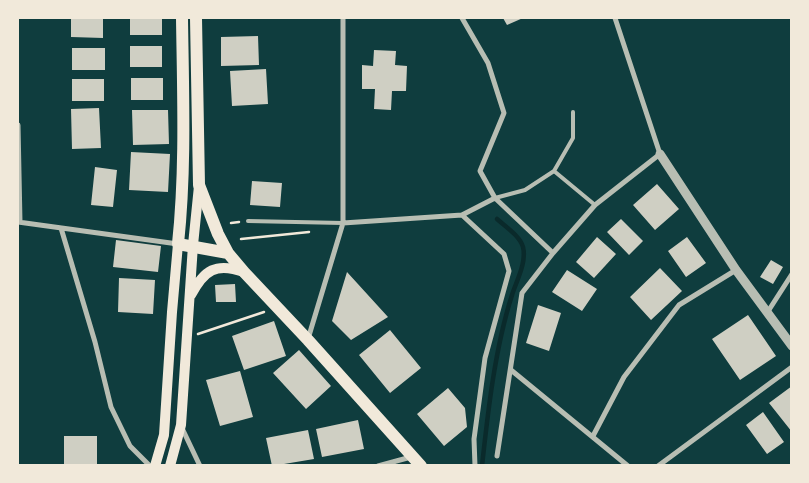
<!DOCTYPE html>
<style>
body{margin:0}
#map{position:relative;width:809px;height:483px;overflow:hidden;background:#0f3d3e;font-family:Figtree,sans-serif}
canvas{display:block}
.frame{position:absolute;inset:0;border:19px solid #f1e9da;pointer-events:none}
</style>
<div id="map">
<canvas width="809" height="483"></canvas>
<div class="frame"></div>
</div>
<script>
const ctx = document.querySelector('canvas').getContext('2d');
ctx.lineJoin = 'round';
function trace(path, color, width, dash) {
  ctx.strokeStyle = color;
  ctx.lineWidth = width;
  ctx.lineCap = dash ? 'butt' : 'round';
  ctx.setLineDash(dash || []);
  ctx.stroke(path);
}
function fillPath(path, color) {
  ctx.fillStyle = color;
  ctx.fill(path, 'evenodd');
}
trace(new Path2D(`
 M482 466C488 411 495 348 512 295 516 282 527 262 523 247 520 236 506 227 497 219`), '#0a2a2b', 4.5);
fillPath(new Path2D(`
 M71 18H103V38L71 37Z
 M130 18H162V35H130Z
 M503 18H523L507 25Z
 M258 36 259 65 221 66V37Z
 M130 46H162V67H130Z
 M72 48H105V70H72Z
 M374 50 396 51 395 65 407 66 406 91H392L391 110 374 109 375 89H362V65L373 66Z
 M266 69 268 104 232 106 230 71Z
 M131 78H163V100H131Z
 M72 79H104V101H72Z
 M99 108 101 148 72 149 71 109Z
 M132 110H168L169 144 133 145Z
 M131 152 170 154 168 192 129 190Z
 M95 167 117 170 113 207 91 205Z
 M252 181 282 183 280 207 250 205Z
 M657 184 679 209 655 230 633 205Z
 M621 219 643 241 629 255 607 232Z
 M597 237 616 254 594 278 576 262Z
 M687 237 706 263 686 277 668 251Z
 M116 240 161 246 158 272 113 267Z
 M771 260 783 267 773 284 760 277Z
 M660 268 682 291 651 320 630 297Z
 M567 270 597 289 582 311 552 292Z
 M347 272 388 317 351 340 332 321Z
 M119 278 155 280 153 314 118 312Z
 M235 284 236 302H216L215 285Z
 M538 305 561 313 549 351 526 343Z
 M748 315 776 356 740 380 712 339Z
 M274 321 286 356 244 370 232 336Z
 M390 330 421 368 390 393 359 355Z
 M299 350 331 386 306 409 273 373Z
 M240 371 253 417 220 426 206 380Z
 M792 386V432L769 403Z
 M448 388 465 408 467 427 444 446 417 414Z
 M763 412 784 442 767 454 746 425Z
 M358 420 364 449 322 457 316 429Z
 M308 430 314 459 272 466 266 438Z
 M64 436H97V466H64Z`), '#cfcfc3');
trace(new Path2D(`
 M231 223 239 222
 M241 239 309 232
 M198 334 264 312`), '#f1e9da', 2.5);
trace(new Path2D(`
 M554 171 573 138V112
 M495 198 525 190 554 171 595 205
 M248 221 343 223`), '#b8beb3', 4);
trace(new Path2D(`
 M462 18 488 63 504 113 480 171 495 198 553 253
 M18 125 20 222
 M462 215 504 254 509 271 485 358 474 439 475 466
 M18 222 178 244
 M343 223 462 215 495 198
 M61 228 95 342 111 407 130 446 150 466
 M767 313 792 274
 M308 339 343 223V18
 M511 370 628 466
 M181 426 200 466
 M593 436 624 377 679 305 736 270
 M497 456 522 293 553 253 595 205 660 154 615 18
 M378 466 411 457
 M658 466 792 367`), '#b8beb3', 5);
trace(new Path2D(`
 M660 154 736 270 792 346`), '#b8beb3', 9);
trace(new Path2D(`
 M191 295C204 270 216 262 244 272
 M155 466 164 435 172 312 178 244
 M170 466 181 425 193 245 199 186`), '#f1e9da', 10);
trace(new Path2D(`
 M182 18C183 93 186 168 178 244L228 253
 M196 18 199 185 218 234 228 253 244 272 308 340 421 466`), '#f1e9da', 12);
</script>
